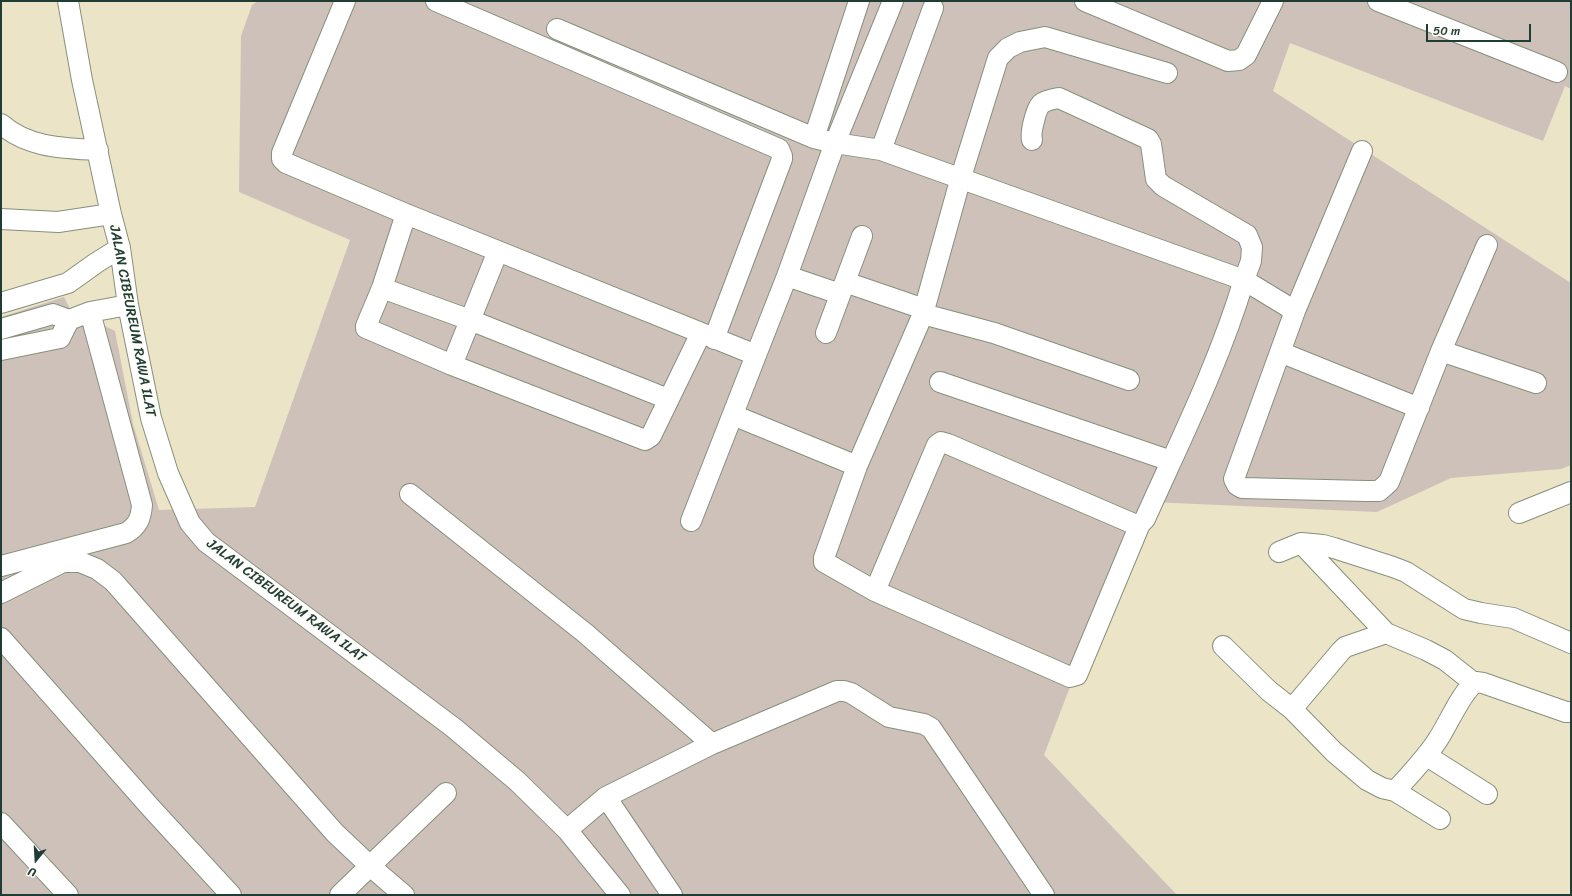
<!DOCTYPE html>
<style>
body{margin:0}
#map{position:relative;width:1572px;height:896px;overflow:hidden;background:#ece4c6;font-family:Sriracha,sans-serif}
canvas{display:block}
.frame{position:absolute;inset:0;border:2px solid #1f3d34;pointer-events:none}
.north{position:absolute;left:16px;top:840px;width:40px;height:40px;-webkit-text-stroke:3px #fdfcf7;paint-order:stroke;rotate:198deg;font-size:11px;font-weight:700;line-height:16px;text-align:center;color:#1f3d34}
.north::after{content:'';display:block;margin:auto;width:14px;height:18px;background:#1f3d34;clip-path:polygon(50% 0,100% 100%,50% 72%,0 100%)}
.scale{position:absolute;left:1426px;top:24px;width:105px;height:18px;box-sizing:border-box;border:2px solid #1f3d34;border-top:0;padding-left:5px;font-size:12px;line-height:14px;white-space:nowrap;color:#1f3d34;-webkit-text-stroke:3px #fdfcf7;paint-order:stroke}
</style>
<div id="map">
<canvas width="1572" height="896"></canvas>
<div class="frame"></div>
<div class="north">U</div>
<div class="scale">50 m</div>
</div>
<script>
const ctx = document.querySelector('canvas').getContext('2d');
ctx.lineJoin = 'round';
function fillPath(path, color) {
  ctx.fillStyle = color;
  ctx.fill(path, 'evenodd');
}
function trace(path, color, width, dash) {
  ctx.strokeStyle = color;
  ctx.lineWidth = width;
  ctx.lineCap = dash ? 'butt' : 'round';
  ctx.setLineDash(dash || []);
  ctx.stroke(path);
}
function drawText(font, color, halo, rows, align = 'center') {
  ctx.font = font + ' Sriracha,sans-serif';
  ctx.lineWidth = 3.5;
  ctx.setLineDash([]);
  ctx.textBaseline = 'middle';
  ctx.strokeStyle = halo;
  ctx.fillStyle = color;
  for (const [text, x, y, turn = 0] of rows) {
    ctx.save();
    ctx.translate(x, y);
    ctx.rotate((+turn || 0) * Math.PI / 180);
    ctx.textAlign = isNaN(turn) ? turn : align;
    if (halo) ctx.strokeText(text, 0, 0);
    ctx.fillText(text, 0, 0);
    ctx.restore();
  }
}
fillPath(new Path2D(`
 M258 1H1571V89L1565 86 1543 141 1290 43 1273 91 1571 283V465L1561 469 1451 478 1377 512 1151 502 1068 692 1044 755 1177 895H1V317L64 297 70 309 115 331 133 424 159 510 255 507 350 240 239 192 241 36 252 5Z`), '#cec1ba');
const minor = new Path2D(`
 M68 1 82 80 111 214 120 248 128 305 151 418 168 473 190 523 206 542 454 728 517 781 567 830 620 895
 M345 1 282 153V159L286 163 406 214 756 355
 M436 1 779 149 782 156V159L714 339
 M1085 1 1228 61 1239 60 1246 55 1273 1
 M1378 1 1557 72
 M557 29 814 138 835 143 881 150 1244 280C1219 363 1180 441 1145 519L1140 524H1134L948 444 941 442 937 445 875 591
 M1 124C28 148 64 148 98 150
 M814 138 859 1
 M1032 140C1030 133 1036 109 1041 104 1046 100 1053 99 1059 98L1148 139 1151 144 1156 179 1163 186 1247 235 1252 247 1251 261 1244 280 1295 311
 M881 150 933 8
 M1362 151 1295 311 1234 479 1237 485 1242 488 1366 491H1379L1389 482 1441 351 1487 245
 M406 214 382 288 366 326V328L452 365 645 440 651 436 701 333
 M1 219 58 222 111 214
 M787 276 840 294
 M845 282 924 309
 M382 288 470 320 668 399
 M1 303 68 283 96 263 120 248
 M90 312 128 305
 M923 314 994 333 1129 380
 M1 329 53 314 69 320 90 312 142 505C141 518 138 526 126 533L1 566
 M826 333 862 236
 M1 350 60 338 69 320
 M1441 351 1536 383
 M1280 352 1419 408
 M452 365 498 251
 M940 382 1171 461
 M733 415 857 466
 M410 494 585 633 712 744
 M1519 513 1571 492
 M691 521 787 276 835 143 893 1
 M1140 524 1077 675 1070 677 875 591 824 562V558L857 466 923 314 961 177 998 58 1008 48 1020 42 1045 37 1167 73
 M1301 543 1386 633 1426 650 1445 660 1474 683
 M1279 552 1301 543 1323 545 1334 548 1393 567 1406 572 1464 609 1481 613 1513 618 1571 643
 M1 593 63 562H80L97 569 113 581 335 833 370 866 446 793
 M1 638 151 808 231 895
 M1223 646 1269 691 1292 709 1334 752 1367 780 1382 788 1395 791 1440 819
 M1292 709 1341 651 1345 647 1386 633
 M1427 756 1487 794
 M1395 791C1410 775 1425 759 1437 741 1447 727 1462 690 1476 682L1483 683 1566 712H1571
 M606 797 672 895
 M1 823 68 895
 M567 830 606 797 712 744 837 691H844L851 693 889 717 924 724 931 728 1044 895
 M340 895 370 866 404 895`);
trace(minor, '#86907d', 22);
trace(minor, '#fff', 20);
drawText('14px', '#1f3d34', '#fdfcf7', [
 ["JALAN CIBEUREUM RAWA ILAT",132,321,79],
 ["JALAN CIBEUREUM RAWA ILAT",286,601,37]
]);
</script>
